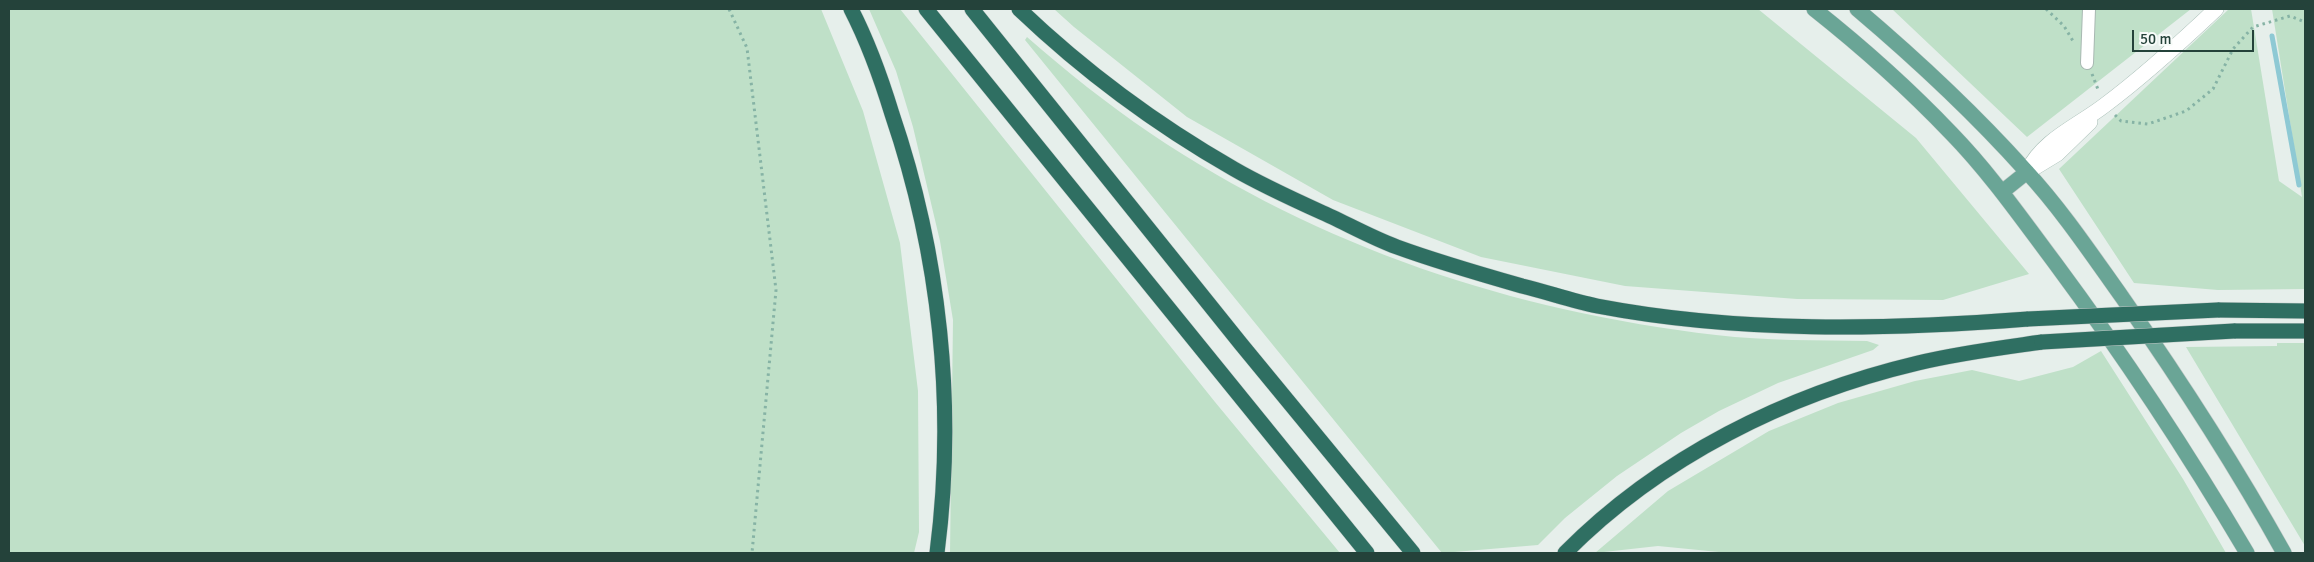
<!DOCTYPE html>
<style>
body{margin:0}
#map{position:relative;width:2314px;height:562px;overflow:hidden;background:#e6efeb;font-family:Signika,sans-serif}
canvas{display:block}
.frame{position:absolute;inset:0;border:10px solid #24423a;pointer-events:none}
.scale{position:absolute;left:2132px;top:30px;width:122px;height:22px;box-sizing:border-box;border:2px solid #24423a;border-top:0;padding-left:6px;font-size:15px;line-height:18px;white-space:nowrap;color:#24423a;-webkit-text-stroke:4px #f7fbf9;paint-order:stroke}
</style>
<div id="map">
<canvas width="2314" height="562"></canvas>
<div class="frame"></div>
<div class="scale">50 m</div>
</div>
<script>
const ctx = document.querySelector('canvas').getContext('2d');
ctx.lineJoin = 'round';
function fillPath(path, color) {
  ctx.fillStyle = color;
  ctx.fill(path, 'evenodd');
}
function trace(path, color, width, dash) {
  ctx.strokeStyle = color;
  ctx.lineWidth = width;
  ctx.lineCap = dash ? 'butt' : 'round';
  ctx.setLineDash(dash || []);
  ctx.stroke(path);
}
fillPath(new Path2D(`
 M9 9H821L863 111 900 243 918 391 919 532 914 553H9Z
 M869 9H900L1215 402 1340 553H950L953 320 940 241 913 127 896 71Z
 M1054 9H1758L1916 138 2029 274 1943 300 1797 299 1625 286 1481 257 1333 200 1187 117 1074 27Z
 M1892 9H2191L2027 137Z
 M2229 9H2251L2279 181 2302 197 2272 9H2305V289L2218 290 2134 283 2059 169Z
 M1027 37C1066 71 1107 104 1150 133 1321 248 1512 311 1716 335 1766 341 1817 340 1867 341L1879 345 1873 350 1778 383 1719 411 1681 433 1617 476 1565 518 1538 545 1442 553 1025 40Z
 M2277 343H2305V546L2186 347 2277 346Z
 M2101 351 2183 479 2226 553H1729L1658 546 1595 553 1668 491 1769 431 1838 403 1915 381 1972 370 2019 381 2073 367Z`), '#bfe0c8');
trace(new Path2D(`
 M2272 36 2299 185`), '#8ec9d4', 5);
const street = new Path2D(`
 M2087 63 2089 9`);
const secondary = new Path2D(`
 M2029 171 2057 154 2090 122
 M2027 172C2043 139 2078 126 2105 105 2144 76 2181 42 2216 9`);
const primary = new Path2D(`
 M1814 9C1862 47 1909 89 1951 133 1990 173 2022 219 2055 263 2124 356 2188 453 2247 553
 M1857 9C1916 59 1974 113 2026 171 2062 210 2092 255 2122 297 2180 380 2235 465 2284 553
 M2002 192 2027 172`);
const highway = new Path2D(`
 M851 9C868 42 881 78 892 114 940 255 956 406 937 553
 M926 9 1367 553
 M972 9 1241 344 1413 553
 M1019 9C1083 70 1157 125 1234 169 1265 187 1299 202 1332 217 1353 227 1375 239 1397 247 1438 262 1480 274 1522 286 1547 292 1572 301 1597 306 1738 333 1885 330 2028 319
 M2218 310 2305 311
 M2234 331H2305
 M1565 553C1660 457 1787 394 1918 363 1959 353 2000 348 2042 342`);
trace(street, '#a8b8b2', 14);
trace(secondary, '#a4bbb3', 16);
trace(primary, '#c2cac8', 16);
trace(highway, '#c2cac8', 16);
trace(new Path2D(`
 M729 9 747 48 776 290 752 553
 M2046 9 2064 26 2073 41
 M2092 74 2099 92
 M2115 115 2121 121 2148 124 2186 111 2213 89 2233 49 2253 27 2290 16 2305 22`), '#86b3a5', 3, [2.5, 4]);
trace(street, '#fff', 12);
trace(secondary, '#fff', 15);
trace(primary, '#6aa596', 15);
trace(highway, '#2f6f62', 15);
const highwayBridge = new Path2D(`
 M2028 319 2218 310
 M2042 342 2234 331`);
trace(highwayBridge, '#c2cac8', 16, []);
trace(highwayBridge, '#2f6f62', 15);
</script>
